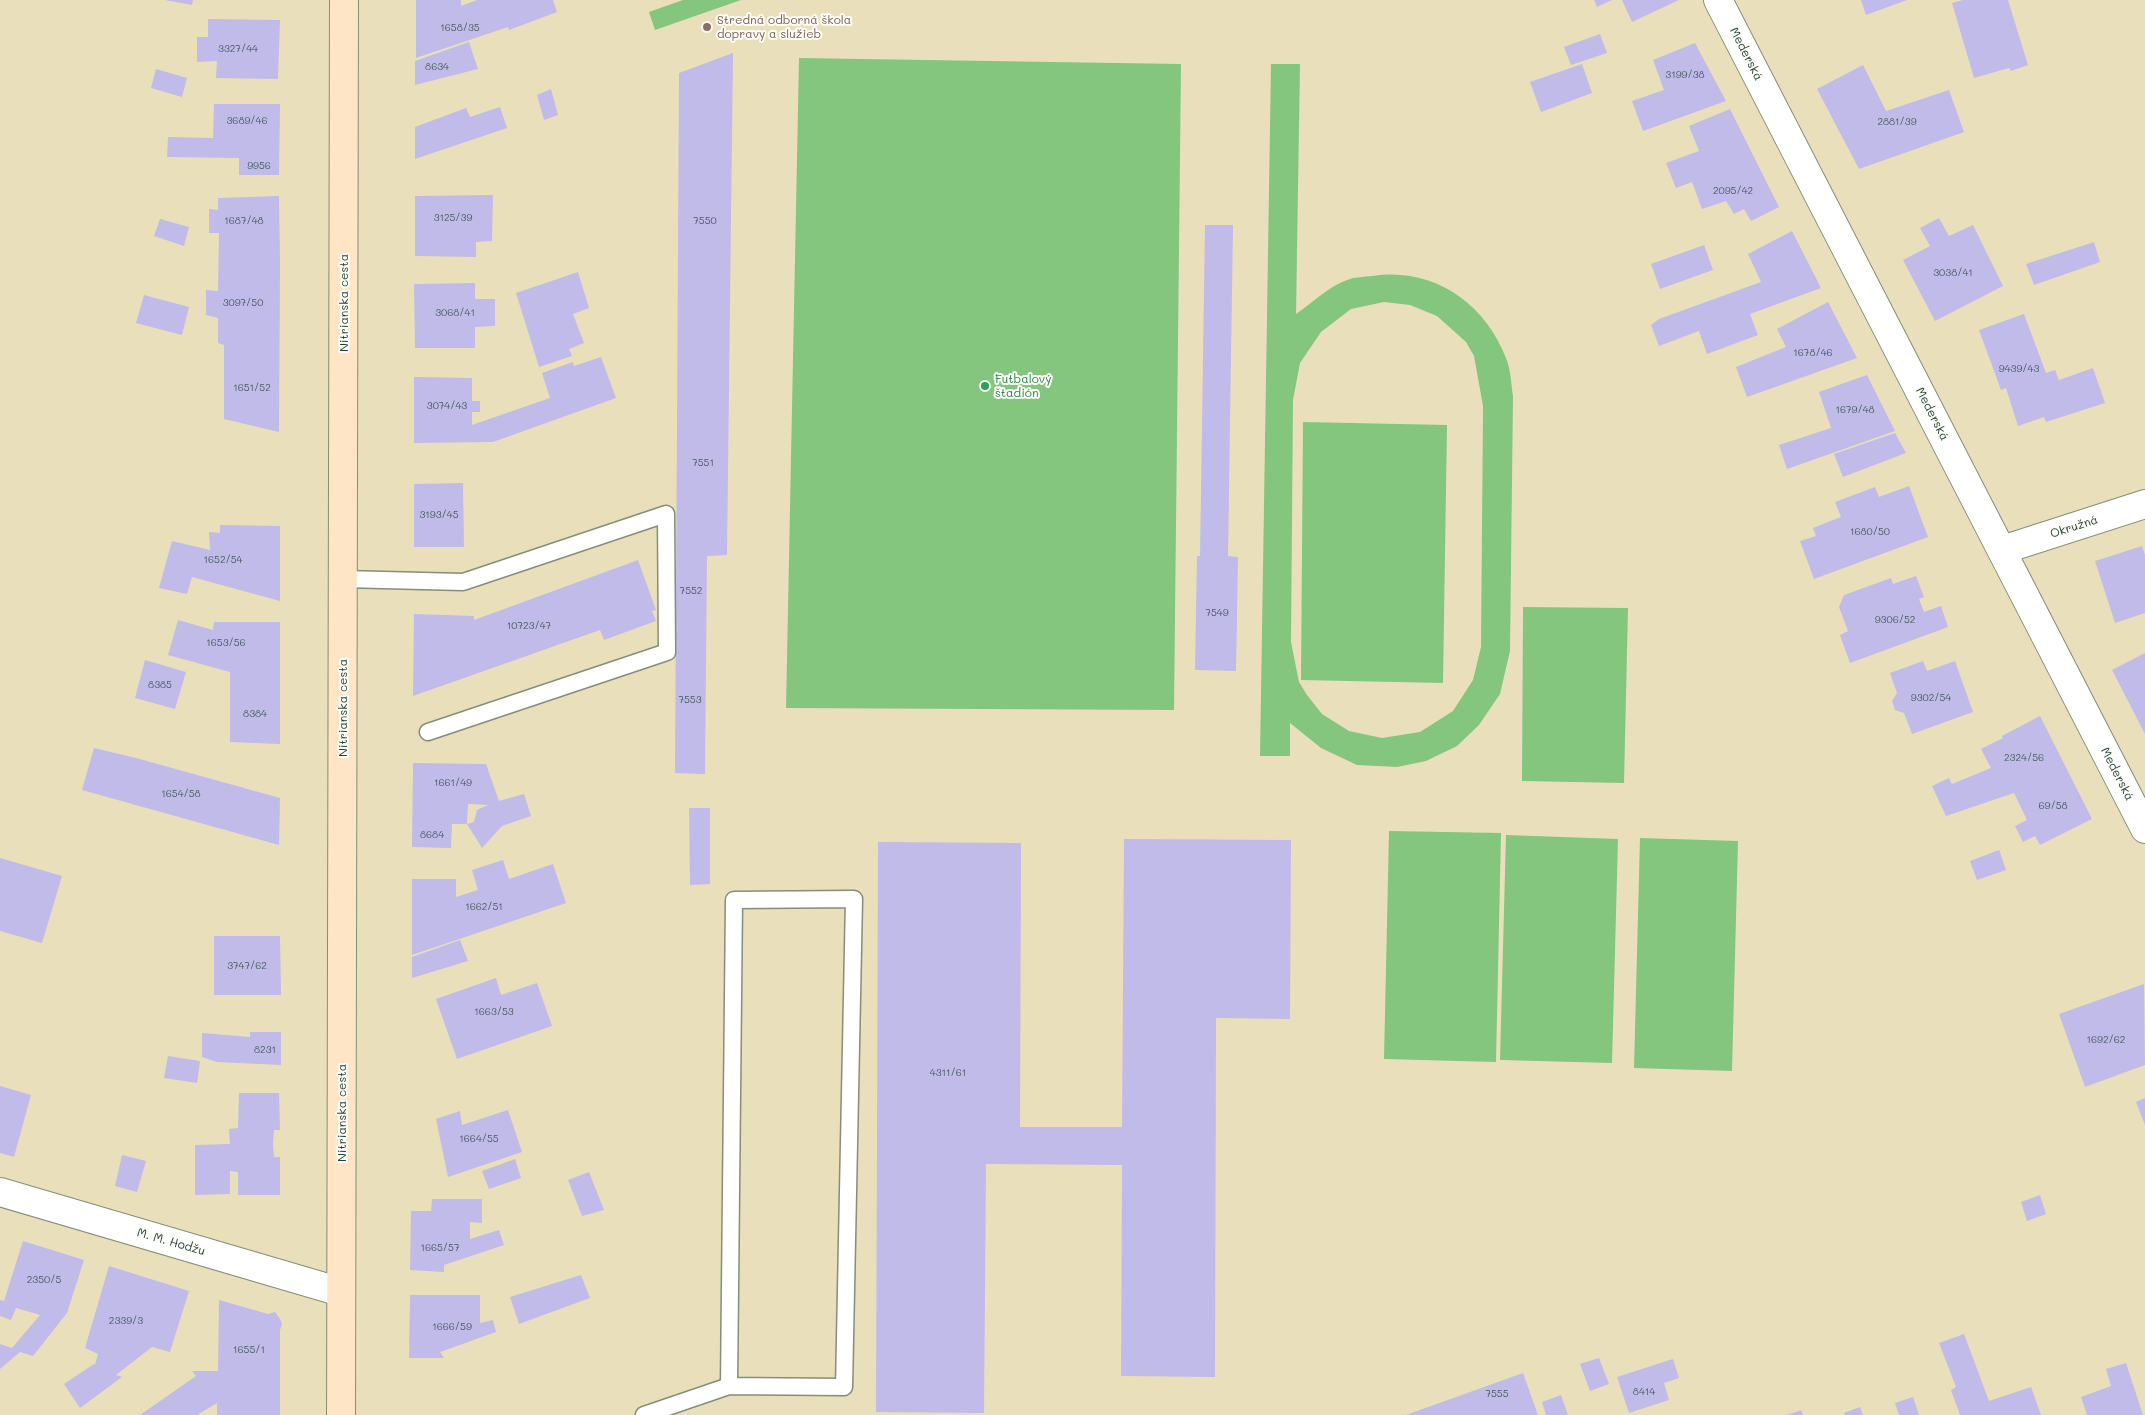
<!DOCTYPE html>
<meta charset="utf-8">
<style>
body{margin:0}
canvas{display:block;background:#e9dfbb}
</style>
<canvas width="2145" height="1415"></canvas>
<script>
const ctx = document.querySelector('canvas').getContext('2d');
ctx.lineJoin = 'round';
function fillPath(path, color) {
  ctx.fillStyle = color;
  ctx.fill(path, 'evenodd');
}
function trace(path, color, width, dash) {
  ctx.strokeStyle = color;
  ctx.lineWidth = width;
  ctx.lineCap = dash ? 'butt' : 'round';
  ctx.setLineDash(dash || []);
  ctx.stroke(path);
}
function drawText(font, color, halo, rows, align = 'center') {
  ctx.font = font + ' Mali,sans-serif';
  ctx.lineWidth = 4;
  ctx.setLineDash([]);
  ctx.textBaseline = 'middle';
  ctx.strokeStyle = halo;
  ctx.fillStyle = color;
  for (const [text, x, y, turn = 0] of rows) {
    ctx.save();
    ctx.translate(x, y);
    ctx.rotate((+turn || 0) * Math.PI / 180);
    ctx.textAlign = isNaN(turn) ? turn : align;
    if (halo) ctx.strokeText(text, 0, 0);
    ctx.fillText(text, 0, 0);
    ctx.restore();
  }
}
fillPath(new Path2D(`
 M683 0H741L655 30 649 12Z
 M799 58 1181 64 1174 710 786 708Z
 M1271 64H1300L1296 314C1314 302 1328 286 1350 279 1356 277 1365 277 1372 276 1433 267 1484 302 1506 358 1511 370 1511 384 1513 396L1510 651 1500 694 1479 725 1457 746 1426 761 1397 767 1357 765 1321 748 1290 723V756H1260ZM1384 302 1410 305 1437 316 1466 342 1474 356 1483 406 1481 647 1473 680 1453 711 1420 732 1382 738 1349 731 1322 714 1307 695 1299 682 1291 642 1293 400 1300 363 1321 332 1351 309Z
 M1303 422 1447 425 1443 683 1301 680Z
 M1523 607 1628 608 1624 783 1522 781Z
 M1389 831 1501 833 1496 1062 1384 1059Z
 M1506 835 1618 839 1612 1063 1500 1060Z
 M1640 838 1738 841 1732 1071 1634 1068Z`), '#85c67f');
fillPath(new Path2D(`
 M165 0H193L192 5Z
 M416 0H461V6L477 0H553L557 12 509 30 508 27 416 58Z
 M1594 0H1612L1597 7Z
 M1622 0H1679L1632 22Z
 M1861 0H1907L1866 15Z
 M1963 0H2008L2028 65 2011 71 2009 68 1974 78 1952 3Z
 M208 19 280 20 278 79 216 78 217 61 197 62V37H208Z
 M1600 34 1607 53 1571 65 1564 47Z
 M469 42 478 69 415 85V61Z
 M1695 43 1726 101 1643 131 1632 101 1664 90 1653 60Z
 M733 53 727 555 707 556 705 774 675 773 679 73Z
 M1582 64 1592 93 1541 112 1530 82Z
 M1863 65 1886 111 1949 90 1964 132 1859 169 1817 89Z
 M156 69 187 78 182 97 151 88Z
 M551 89 558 115 544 120 537 95Z
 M214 104H280L279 175H239V158L167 157 168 137 213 138Z
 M500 107 507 128 415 159V127L466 108 470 117Z
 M1730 109 1779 207 1751 221 1744 209 1734 214 1726 201 1702 209 1692 182 1676 188 1666 163 1699 151 1689 126Z
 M493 195 492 241 476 242V257L415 256V196Z
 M279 196 280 265 279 432 224 419V345L218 343V318L206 315V290L218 291 219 233H209V209L218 210V198Z
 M1939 218 1949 236 1973 225 2003 286 1935 321 1903 260 1930 246 1920 228Z
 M160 219 189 227 184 246 154 236Z
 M1205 225H1233L1228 556 1238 557 1236 671 1195 670 1197 556H1200Z
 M1792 231 1821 288 1750 314 1758 335 1707 354 1699 331 1659 346 1651 325 1659 319 1761 282 1748 254Z
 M2094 242 2100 262 2034 285 2026 264Z
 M1704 245 1713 270 1660 289 1651 264Z
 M578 272 589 308 573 314 584 343 569 349 572 356 539 367 516 293Z
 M475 283V299H495V326L475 327V348H415L414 284Z
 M144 295 189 307 182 335 136 323Z
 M1828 302 1857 358 1747 397 1736 367 1786 347 1777 329Z
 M2024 314 2046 373 2055 370 2059 380 2093 368 2105 403 2046 422 2044 417 2018 426 2006 388 2001 390 1979 330Z
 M601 357 616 398 493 442 414 443V377L472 378V401H480V412H472V425L550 398 542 373 573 362 574 366Z
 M1867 375 1895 431 1787 469 1779 445 1831 428 1819 392Z
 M1895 433 1906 453 1843 477 1834 454Z
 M463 483 464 547H414V484Z
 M1909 486 1928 537 1814 579 1800 541 1816 536 1813 528 1841 517 1835 502 1875 487 1879 497Z
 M220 525 280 526V601L192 577 187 594 159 588 172 541 210 550 209 532 220 533Z
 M2142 546 2145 555V613L2115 623 2095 561Z
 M638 560 656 610 652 611 656 621 604 640 600 630 413 696 414 614 474 616V620Z
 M1916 576 1924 597 1919 599 1924 612 1941 606 1948 627 1850 663 1840 635 1848 631 1839 607 1844 595 1891 578 1893 584Z
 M178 620 213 630 214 622H280V744L230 742V672L168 655Z
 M2145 653V734L2112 670Z
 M145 660 186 672 175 709 135 698Z
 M1923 661 1927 671 1955 661 1973 712 1912 734 1904 713 1895 710 1892 701 1897 693 1890 673Z
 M2040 716 2092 819 2040 845 2035 836 2023 842 2015 826 2027 820 2014 793 1946 816 1932 786 1949 778 1952 784 1991 768 1981 749 2003 738 2002 736Z
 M94 748 136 758 280 798 279 845 82 790Z
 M413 763 486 764 499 801 524 794 531 816 502 826 482 848 467 824 474 822 477 810 488 805 468 804 467 824H452L451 848 412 847Z
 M689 808H710V884L690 885Z
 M1124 839 1291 840 1290 1019 1216 1018 1215 1377 1121 1376 1122 1165 986 1164 984 1413 876 1412 878 842 1021 843 1020 1127H1122Z
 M1999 850 2006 870 1977 880 1970 861Z
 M0 858 62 876 42 943 0 931Z
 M503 860 509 879 553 864 566 903 412 955V879H456V897L478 890 472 870Z
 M214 936H280L281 995H214Z
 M460 940 468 961 412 978V957Z
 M496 978 501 995 537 983 552 1026 457 1059 436 999Z
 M2144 984 2145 1065 2085 1087 2059 1014Z
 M250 1032H281V1065L217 1062 202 1057V1033L250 1037Z
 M168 1056 200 1061 197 1083 164 1078Z
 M0 1086 31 1095 14 1157 0 1153Z
 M239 1093H279L280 1130H274L273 1144 274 1157H280V1195H238V1172L230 1171V1194L195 1195V1145L230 1144 229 1129 238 1128Z
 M2145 1098V1125L2136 1102Z
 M508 1110 522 1152 448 1177 436 1119 460 1111 462 1125Z
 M122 1155 146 1161 137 1192 115 1186Z
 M515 1159 521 1178 489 1189 482 1171Z
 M589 1172 604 1210 582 1216 568 1180Z
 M2040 1195 2046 1214 2027 1221 2021 1202Z
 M432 1199H482V1223L470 1222V1239L499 1230 504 1245 444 1265V1272L410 1270 411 1211H431Z
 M23 1241 84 1260 67 1313 33 1356 20 1352 0 1369V1344L12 1348 40 1315 16 1308 11 1320 0 1316V1300L4 1301Z
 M109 1266 189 1291 170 1352 152 1347 116 1375 122 1377 80 1408 64 1384 94 1364 95 1365 98 1354 85 1348Z
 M581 1275 590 1298 519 1324 510 1297Z
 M410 1295H480V1323L493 1320 496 1332 440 1352 444 1358H409Z
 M219 1300 268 1314 275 1312 280 1319 282 1324 280 1330V1415H217V1403L197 1415H140L196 1376 192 1371H218Z
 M1964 1334 1989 1401 2031 1387 2041 1415H1960L1951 1390 1956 1387 1939 1343Z
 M1599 1358 1609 1384 1590 1391 1580 1364Z
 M1673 1359 1679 1378 1664 1383 1669 1400 1629 1413 1617 1377Z
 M2126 1363 2143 1415H2087L2081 1397 2111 1386 2106 1369Z
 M1523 1373 1538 1415H1406Z
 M1561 1395 1568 1415H1546L1542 1402Z
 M1913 1397 1919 1415H1899L1895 1403Z
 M1860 1407 1863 1415H1845L1844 1413Z
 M1801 1410 1803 1415H1787Z`), '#c0bbe9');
const service = new Path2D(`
 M343 579 463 582 666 514 667 652 428 732
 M644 1415 729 1386 844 1387 854 899 734 900 729 1386`);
const minor = new Path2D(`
 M1718 0 2145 829
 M2002 550 2145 504
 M0 1192 341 1292`);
const secondary = new Path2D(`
 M341 1415 344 0`);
trace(service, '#848e78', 19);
trace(minor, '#848e78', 30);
trace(secondary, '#848e78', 30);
trace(service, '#fff', 16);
trace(minor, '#fff', 28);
trace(secondary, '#fde5c5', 28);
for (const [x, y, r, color] of [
 [707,27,5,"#8d6e63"],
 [985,386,5,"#2e9e5b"]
]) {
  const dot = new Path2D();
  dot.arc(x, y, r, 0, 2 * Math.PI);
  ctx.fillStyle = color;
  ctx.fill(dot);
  trace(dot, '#fdfcf7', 2);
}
drawText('10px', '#475c61', null, [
 ["1658/35",460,28],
 ["3327/44",238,49],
 ["8634",437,67],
 ["3199/38",1685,75],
 ["3689/46",247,121],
 ["2881/39",1897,122],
 ["9956",259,166],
 ["2095/42",1733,191],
 ["3125/39",453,218],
 ["1687/48",244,221],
 ["7550",705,221],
 ["3038/41",1953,273],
 ["3097/50",243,303],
 ["3068/41",455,313],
 ["1678/46",1813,353],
 ["9439/43",2019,369],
 ["1651/52",252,388],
 ["3074/43",447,406],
 ["1679/48",1855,410],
 ["7551",703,463],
 ["3193/45",439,515],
 ["1680/50",1870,532],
 ["1652/54",223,560],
 ["7552",691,591],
 ["7549",1217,613],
 ["9306/52",1895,620],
 ["10723/47",529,626],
 ["1653/56",226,643],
 ["8385",160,685],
 ["9302/54",1931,698],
 ["7553",690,700],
 ["8384",255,714],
 ["2324/56",2024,758],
 ["1661/49",453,783],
 ["1654/58",181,794],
 ["69/58",2053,806],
 ["8684",432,835],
 ["1662/51",484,907],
 ["3747/62",247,966],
 ["1663/53",494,1012],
 ["1692/62",2106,1040],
 ["8231",265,1050],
 ["4311/61",948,1073],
 ["1664/55",479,1139],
 ["1665/57",440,1248],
 ["2350/5",44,1280],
 ["2339/3",126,1321],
 ["1666/59",452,1327],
 ["1655/1",249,1350],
 ["8414",1644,1392],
 ["7555",1497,1394]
]);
drawText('12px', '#785e54', '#fdfcf7', [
 ["Stredná odborná škola",717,20],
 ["dopravy a služieb",717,34]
], 'left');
drawText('12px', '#1f3d34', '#fdfcf7', [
 ["Mederská",1746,54,63],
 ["Nitrianska cesta",344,303,-90],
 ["Mederská",1932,414,63],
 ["Okružná",2074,527,-18],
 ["Nitrianska cesta",343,708,-90],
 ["Mederská",2117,774,63],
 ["Nitrianska cesta",342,1113,-90],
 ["M. M. Hodžu",171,1242,16]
]);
drawText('12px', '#27864d', '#fdfcf7', [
 ["Futbalový",995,379],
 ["štadión",995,393]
], 'left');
</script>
